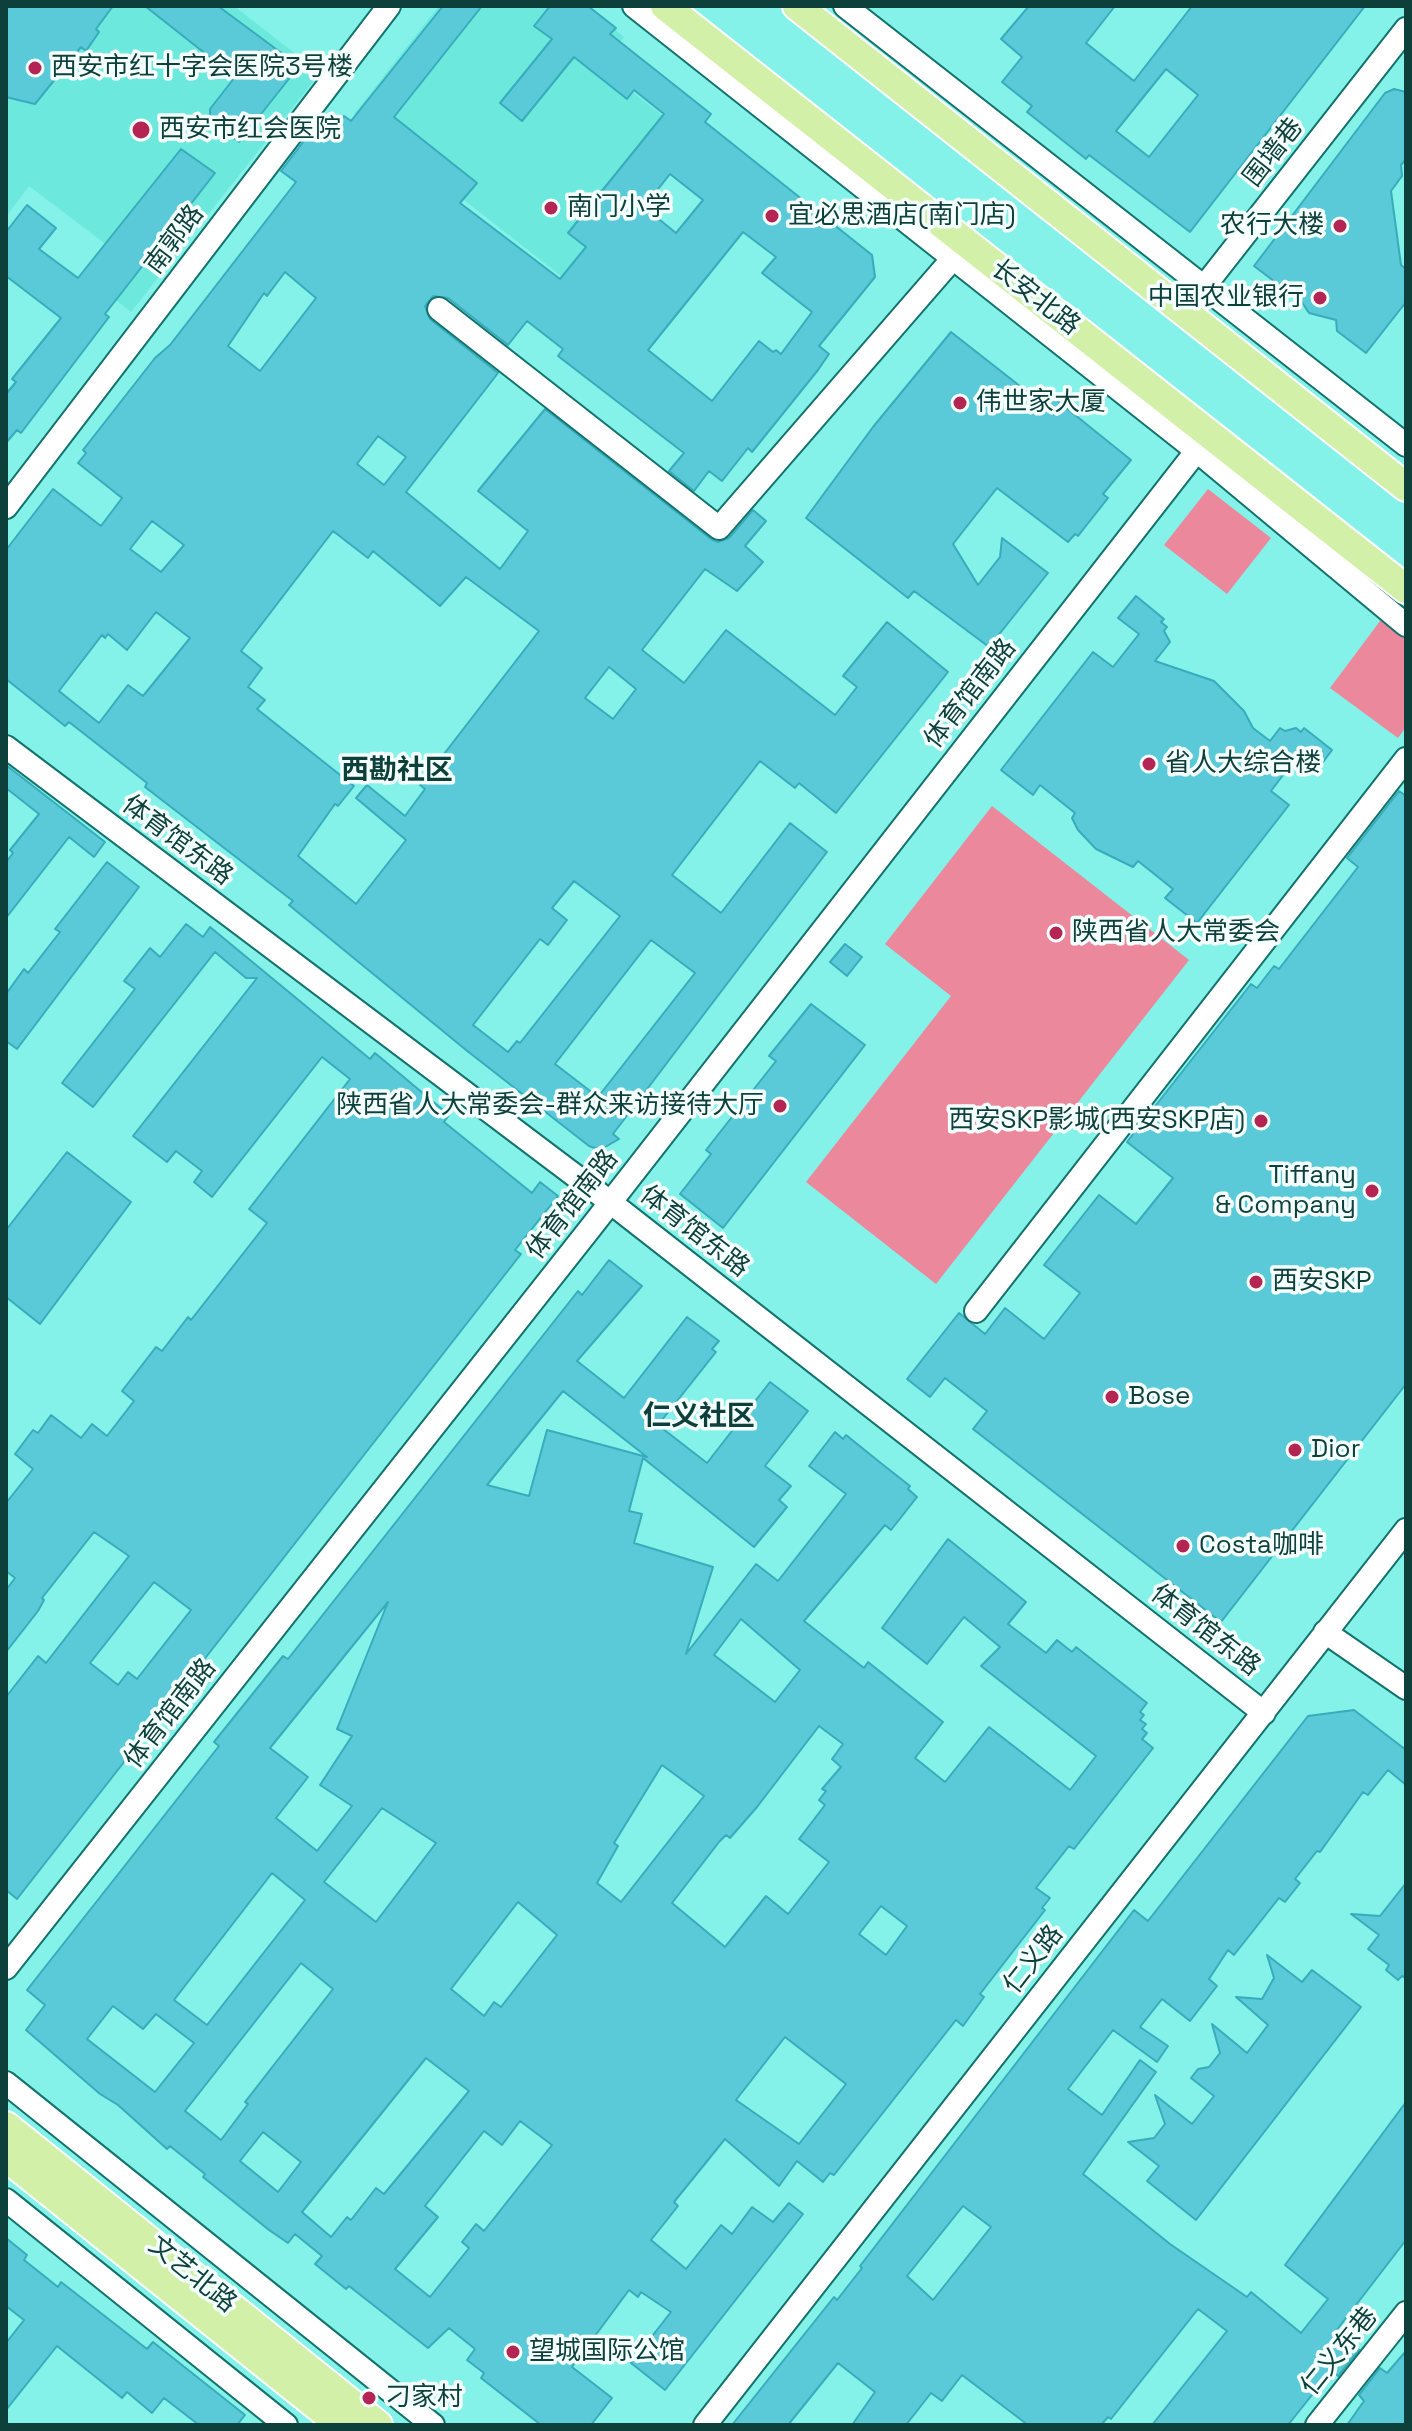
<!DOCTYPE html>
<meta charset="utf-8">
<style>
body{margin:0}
#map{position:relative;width:1412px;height:2431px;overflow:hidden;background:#84f2e8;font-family:"Space Grotesk",sans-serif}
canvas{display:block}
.frame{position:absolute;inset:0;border:8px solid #0d3f3b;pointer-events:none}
</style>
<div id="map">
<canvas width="1412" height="2431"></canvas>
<div class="frame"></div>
</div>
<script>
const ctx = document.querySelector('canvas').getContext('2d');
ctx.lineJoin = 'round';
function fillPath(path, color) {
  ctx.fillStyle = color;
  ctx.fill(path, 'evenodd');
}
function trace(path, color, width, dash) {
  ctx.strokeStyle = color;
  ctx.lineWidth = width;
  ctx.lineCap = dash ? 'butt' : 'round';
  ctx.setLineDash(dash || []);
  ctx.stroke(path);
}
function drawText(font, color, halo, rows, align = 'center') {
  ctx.font = font + ' "Space Grotesk","Noto Sans SC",sans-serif';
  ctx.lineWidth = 7;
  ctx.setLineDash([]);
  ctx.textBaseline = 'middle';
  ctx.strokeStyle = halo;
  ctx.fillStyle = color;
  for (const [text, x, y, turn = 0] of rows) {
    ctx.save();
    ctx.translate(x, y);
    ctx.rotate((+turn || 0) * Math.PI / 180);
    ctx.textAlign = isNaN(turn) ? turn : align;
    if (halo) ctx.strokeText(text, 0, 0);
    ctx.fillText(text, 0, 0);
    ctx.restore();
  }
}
fillPath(new Path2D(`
 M6 6H234L320 73 131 312 92 281 116 252 29 186 6 217Z
 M439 6H585L624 37 601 67 686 134 570 283 354 114Z`), '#6ce8dd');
fillPath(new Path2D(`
 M1208 489 1271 538 1227 594 1164 545Z
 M1383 617 1406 634V727L1398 738 1330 688Z
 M992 806 1189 960 936 1284 806 1182 951 996 885 944Z`), '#eb889c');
const building = new Path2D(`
 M6 6H113L96 29 99 32 86 51 81 47 35 104 6 97Z
 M145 6H218L299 66 239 142 212 121 210 115V109L235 77Z
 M443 6H482L394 117 477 183 460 203 560 279 586 247 568 233 664 114 634 90 627 99 574 57 522 121 500 103 552 39 534 26 550 6H588L616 28 610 34 711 114 705 122 872 255 875 277 819 346 829 354 818 370 752 452 748 448 722 481 709 471 694 491 669 471 684 453 558 356 563 349 527 321 508 345 448 298 433 296 425 306 430 319 498 373 406 492 500 569 528 531 478 491 545 409 711 539 718 542 729 538 753 510 766 521 745 546 763 562 737 591 705 569 642 650 684 683 726 630 835 715 857 687 843 676 887 622 948 672 836 813 799 783 795 788 760 761 672 875 721 913 790 823 827 852 613 1134 619 1139 600 1150 589 1146 466 1050 289 905 293 901 145 787 147 783 69 722 65 726 6 679V550L53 489 101 526 122 498 78 463 86 453 83 450 155 358 170 345 296 182 281 171 310 133 324 141 344 116 351 121ZM670 174 703 200 676 233 644 207ZM743 232 776 257 762 273 812 312 781 354 776 350 773 352 759 341 712 401 648 350ZM285 272 316 298 260 371 228 346 264 293 267 296ZM378 436 406 457 384 485 357 464ZM152 521 184 545 161 572 130 549ZM333 531 368 558 373 551 440 606 466 577 539 631 420 785 425 789 405 816 367 785 356 798 406 840 356 904 298 856 335 804 338 806 354 786 257 709 265 700 248 687 262 668 241 651ZM156 612 190 638 143 696 128 685 99 723 59 691 102 635 105 638 108 634 127 650ZM609 667 636 689 613 719 585 698ZM574 881 620 916 520 1043 517 1041 508 1052 473 1025 540 939 548 945 567 920 552 908ZM651 940 695 973 598 1097 555 1064Z
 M1029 6H1115L1086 43 1134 81 1192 6H1365L1190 232 1089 155 1086 159 1027 112 1032 106 1002 82 1022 57 1001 39ZM1166 69 1198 95 1149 157 1116 131Z
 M1394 89 1406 92V159L1401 165 1402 176 1391 191 1401 265 1406 269V302L1366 353 1337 331 1336 320 1309 313 1292 287 1283 288 1254 266 1385 93Z
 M181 149 215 173 105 314 109 317 21 433 17 430 6 443V394L16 382 12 379 61 318 6 276V232L27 205 56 228 39 249 78 278Z
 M951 332 1030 394 1044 390 1131 460 1103 494 1108 498 1078 536 1075 534 1068 542 997 488 953 544 978 585 1000 557 1002 538 1048 573 989 647 914 591 908 598 806 518 873 427Z
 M1136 596 1164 619 1161 622 1167 627 1164 631 1170 642 1155 661 1214 681 1244 711 1253 728 1270 741 1280 728 1285 731 1296 728 1301 732 1304 728 1332 750 1315 773 1296 758 1271 791 1289 805 1197 923 1165 898 1173 889 1138 861 1133 867 1096 849 1078 830 1072 818 1075 813 1040 785 1033 795 1001 770 1093 652 1113 667 1139 634 1118 618Z
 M6 765 105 842 94 857 69 837 6 918V862L13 853 10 850 39 814 6 788Z
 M1399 791 1406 796V1384L1221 1622 973 1429 987 1411 945 1378 930 1397 907 1379 959 1313 985 1334 1005 1308 1044 1339 1080 1293 1044 1265 1099 1195 1136 1224 1173 1178 1127 1142 1251 984 1257 988 1274 966 1279 969 1358 867 1347 858Z
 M107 862 139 887 17 1049 6 1041V994L24 969 28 973 60 932 55 929Z
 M186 924 203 937 210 927 370 1059 375 1053 449 1115 444 1122 532 1193 540 1182 558 1196 515 1250 521 1254 17 1899 6 1890V1697L38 1656 46 1663 129 1556 94 1532 42 1598 44 1600 38 1611 6 1652V1590L15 1578 6 1571V1503L33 1469 15 1454 33 1430 38 1433 51 1415 81 1438 92 1424 107 1436 134 1401 122 1391 156 1347 162 1351 188 1317 191 1320 267 1223 249 1209 350 1079 322 1057 212 1197 194 1182 202 1171 176 1151 167 1162 133 1136 257 978H246L215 952 93 1107 62 1083 135 989 124 981 150 948 160 957ZM154 1582 191 1610 137 1679 128 1672 118 1685 90 1663Z
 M845 944 862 957 847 976 830 962Z
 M811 1004 865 1045 723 1228 680 1194 711 1154 706 1150 776 1061 769 1056Z
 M67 1152 131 1202 40 1324 6 1297V1230Z
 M609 1260 642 1286 577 1361 624 1398 687 1317 719 1341 712 1349 716 1352 658 1425 707 1463 770 1382 808 1411 765 1466 791 1486 779 1500 787 1507 754 1547 643 1458 629 1511 642 1514 634 1543 713 1567 686 1654 756 1564 778 1581 846 1494 809 1466 835 1432 843 1439 846 1435 882 1464 910 1486 908 1489 917 1497 891 1530 885 1525 804 1621 864 1668 868 1662 943 1722 915 1758 945 1782 989 1727 1070 1790 1096 1756 981 1666 1000 1647 964 1617 927 1664 882 1628 948 1539 1026 1602 1008 1624 1046 1653 1057 1640 1072 1652 1076 1647 1147 1703 1140 1712 1144 1715 1140 1720 1146 1724 1142 1729 1147 1733 1142 1739 1153 1748 1074 1849 1069 1846 1036 1888 1050 1898 1042 1908 1045 1910 980 1994 984 1997 963 2026 956 2020 834 2175 830 2173 823 2182 797 2161 779 2186 725 2139 674 2202 678 2206 651 2240 686 2269 721 2225 732 2234 752 2207 773 2222 789 2203 803 2214 665 2390 631 2363 671 2312 641 2292 638 2297 629 2290 572 2367 612 2398 591 2425H541L481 2378 484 2373 467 2360 475 2349 449 2328 428 2348 349 2286 346 2289 315 2264 322 2256 295 2234 288 2243 269 2230 203 2177 205 2174 170 2146 167 2149 118 2105 100 2094 26 2030 45 2005 27 1990 219 1746 214 1742 283 1656 288 1659 578 1291 582 1295ZM563 1391 647 1457 547 1430 529 1496 487 1485ZM388 1602 337 1729 352 1736 320 1785 352 1806 317 1851 276 1818 308 1777 270 1748ZM741 1619 800 1670 775 1702 714 1655ZM819 1726 843 1744 832 1759 841 1767 822 1789 826 1791 819 1800 825 1805 799 1839 829 1862 788 1914 766 1896 725 1947 672 1903 719 1842 726 1835 730 1838 757 1807ZM662 1765 704 1796 621 1902 597 1883 618 1846 614 1843ZM382 1808 436 1843 376 1922 324 1882ZM272 1873 305 1900 207 2025 174 2000ZM518 1902 557 1935 501 2007 494 2002 484 2016 451 1989ZM881 1906 907 1926 886 1955 859 1934ZM301 1963 333 1989 245 2102 248 2104 221 2140 185 2111ZM113 2006 143 2029 156 2014 194 2043 155 2092 87 2039ZM785 2037 846 2084 799 2144 736 2100ZM426 2058 469 2091 384 2194 376 2188 351 2220 347 2217 331 2237 302 2212ZM520 2121 552 2145 484 2231 476 2224 462 2242 469 2248 430 2297 395 2269 438 2217 425 2206 484 2131 502 2145ZM263 2132 301 2162 278 2192 240 2161Z
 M1354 1710 1406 1750V1785L1388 1770 1368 1795 1363 1792 1320 1852 1317 1851 1295 1879 1300 1883 1285 1902 1279 1898 1234 1955 1228 1950 1209 1979 1217 1986 1190 2021 1162 1999 1140 2027 1168 2046 1157 2062 1113 2030 1068 2089 1102 2115 1140 2060 1156 2072 1083 2174 1170 2244 1247 2297 1251 2292 1301 2333 1328 2299 1285 2265 1406 2102V2240L1336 2331 1359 2350 1338 2376 1332 2370 1288 2425H1152L1227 2331 1198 2309 1111 2419 1108 2417 1101 2425H1028L962 2375 942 2401 931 2393 906 2425H852L875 2392 838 2363 788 2425H732L834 2297 837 2300 862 2268 860 2266 1134 1910 1148 1921 1308 1716ZM963 2206 991 2227 933 2300 907 2276Z
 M1406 1883V1978L1402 1976 1398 1980 1386 1970 1389 1965 1368 1949 1379 1935 1351 1914 1380 1916Z
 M1267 1955 1302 1982 1312 1970 1361 2007 1196 2220 1147 2181 1159 2166 1128 2142 1154 2138 1165 2124 1155 2095 1192 2124 1214 2096 1191 2078 1198 2069 1209 2067 1220 2053 1212 2024 1247 2053 1268 2025 1236 1997 1262 1999 1274 1978Z
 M6 2238 27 2255 24 2260 58 2287 61 2282 147 2349 153 2342 245 2415 237 2425H199L164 2398 152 2413 127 2392 122 2398 57 2346 6 2410V2343L24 2320 6 2306Z
 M1406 2351V2425H1347L1364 2401 1359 2395 1380 2368 1387 2373Z`);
fillPath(building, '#5ac9d8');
trace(building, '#37acbb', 2);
const minor = new Path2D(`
 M634 6 1197 451 1406 625
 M845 6 1406 445
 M439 309 719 528 962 248
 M1185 311 1406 29
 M6 507 389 6
 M6 747 610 1202 1264 1713
 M976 1311 1406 759
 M1325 1632 1406 1688
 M6 1968 592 1226 1209 435
 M6 2083 433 2425
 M6 2200 286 2425
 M705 2425 1406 1530
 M1317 2425 1406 2313`);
const major = new Path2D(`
 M665 6 1406 589
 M797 6 1406 487
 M6 2126 378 2425
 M6 2157 341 2425`);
trace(minor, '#13726c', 26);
trace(major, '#fff', 32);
trace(minor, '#fff', 22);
trace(major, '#d3f0a9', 28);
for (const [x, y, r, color] of [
 [35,68,8,"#b52554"],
 [141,130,10,"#b52554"],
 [551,208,8,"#b52554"],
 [772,216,8,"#b52554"],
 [1340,226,8,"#b52554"],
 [1320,298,8,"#b52554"],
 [960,403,8,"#b52554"],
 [1149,764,8,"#b52554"],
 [1056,933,8,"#b52554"],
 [780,1106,8,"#b52554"],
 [1261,1121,8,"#b52554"],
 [1372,1191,8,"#b52554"],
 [1256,1282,8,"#b52554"],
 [1112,1397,8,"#b52554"],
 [1295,1450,8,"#b52554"],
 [1183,1546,8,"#b52554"],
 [513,2352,8,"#b52554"],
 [369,2398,8,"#b52554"]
]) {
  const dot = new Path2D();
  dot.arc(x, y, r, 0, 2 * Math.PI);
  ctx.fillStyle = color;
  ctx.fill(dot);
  trace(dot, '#f5fffe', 3);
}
drawText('26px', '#0d3f3b', '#f5fffe', [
 ["西安市红十字会医院3号楼",51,68],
 ["西安市红会医院",159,130],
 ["南门小学",567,208],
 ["宜必思酒店(南门店)",788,216],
 ["农行大楼",1324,226,"right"],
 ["中国农业银行",1304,298,"right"],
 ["伟世家大厦",976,403],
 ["省人大综合楼",1165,764],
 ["陕西省人大常委会",1072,933],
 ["陕西省人大常委会-群众来访接待大厅",764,1106,"right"],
 ["西安SKP影城(西安SKP店)",1245,1121,"right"],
 ["Tiffany",1356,1176,"right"],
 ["& Company",1356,1206,"right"],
 ["西安SKP",1272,1282],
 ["Bose",1128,1397],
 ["Dior",1311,1450],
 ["Costa咖啡",1199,1546],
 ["望城国际公馆",529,2352],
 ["刁家村",385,2398]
], 'left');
drawText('26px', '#0d3f3b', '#f5fffe', [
 ["围墙巷",1274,153,-52],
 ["南郭路",175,240,-53],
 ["长安北路",1035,298,38],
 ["体育馆南路",971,694,-52],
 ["体育馆东路",177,841,37],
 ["体育馆南路",573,1205,-52],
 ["体育馆东路",694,1232,38],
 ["体育馆东路",1205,1631,38],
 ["体育馆南路",171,1714,-52],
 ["仁义路",1034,1960,-52],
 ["文艺北路",192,2275,39],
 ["仁义东巷",1340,2352,-51]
]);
drawText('bold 28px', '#0d3f3b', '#f5fffe', [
 ["西勘社区",397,771],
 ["仁义社区",699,1417]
]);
</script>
